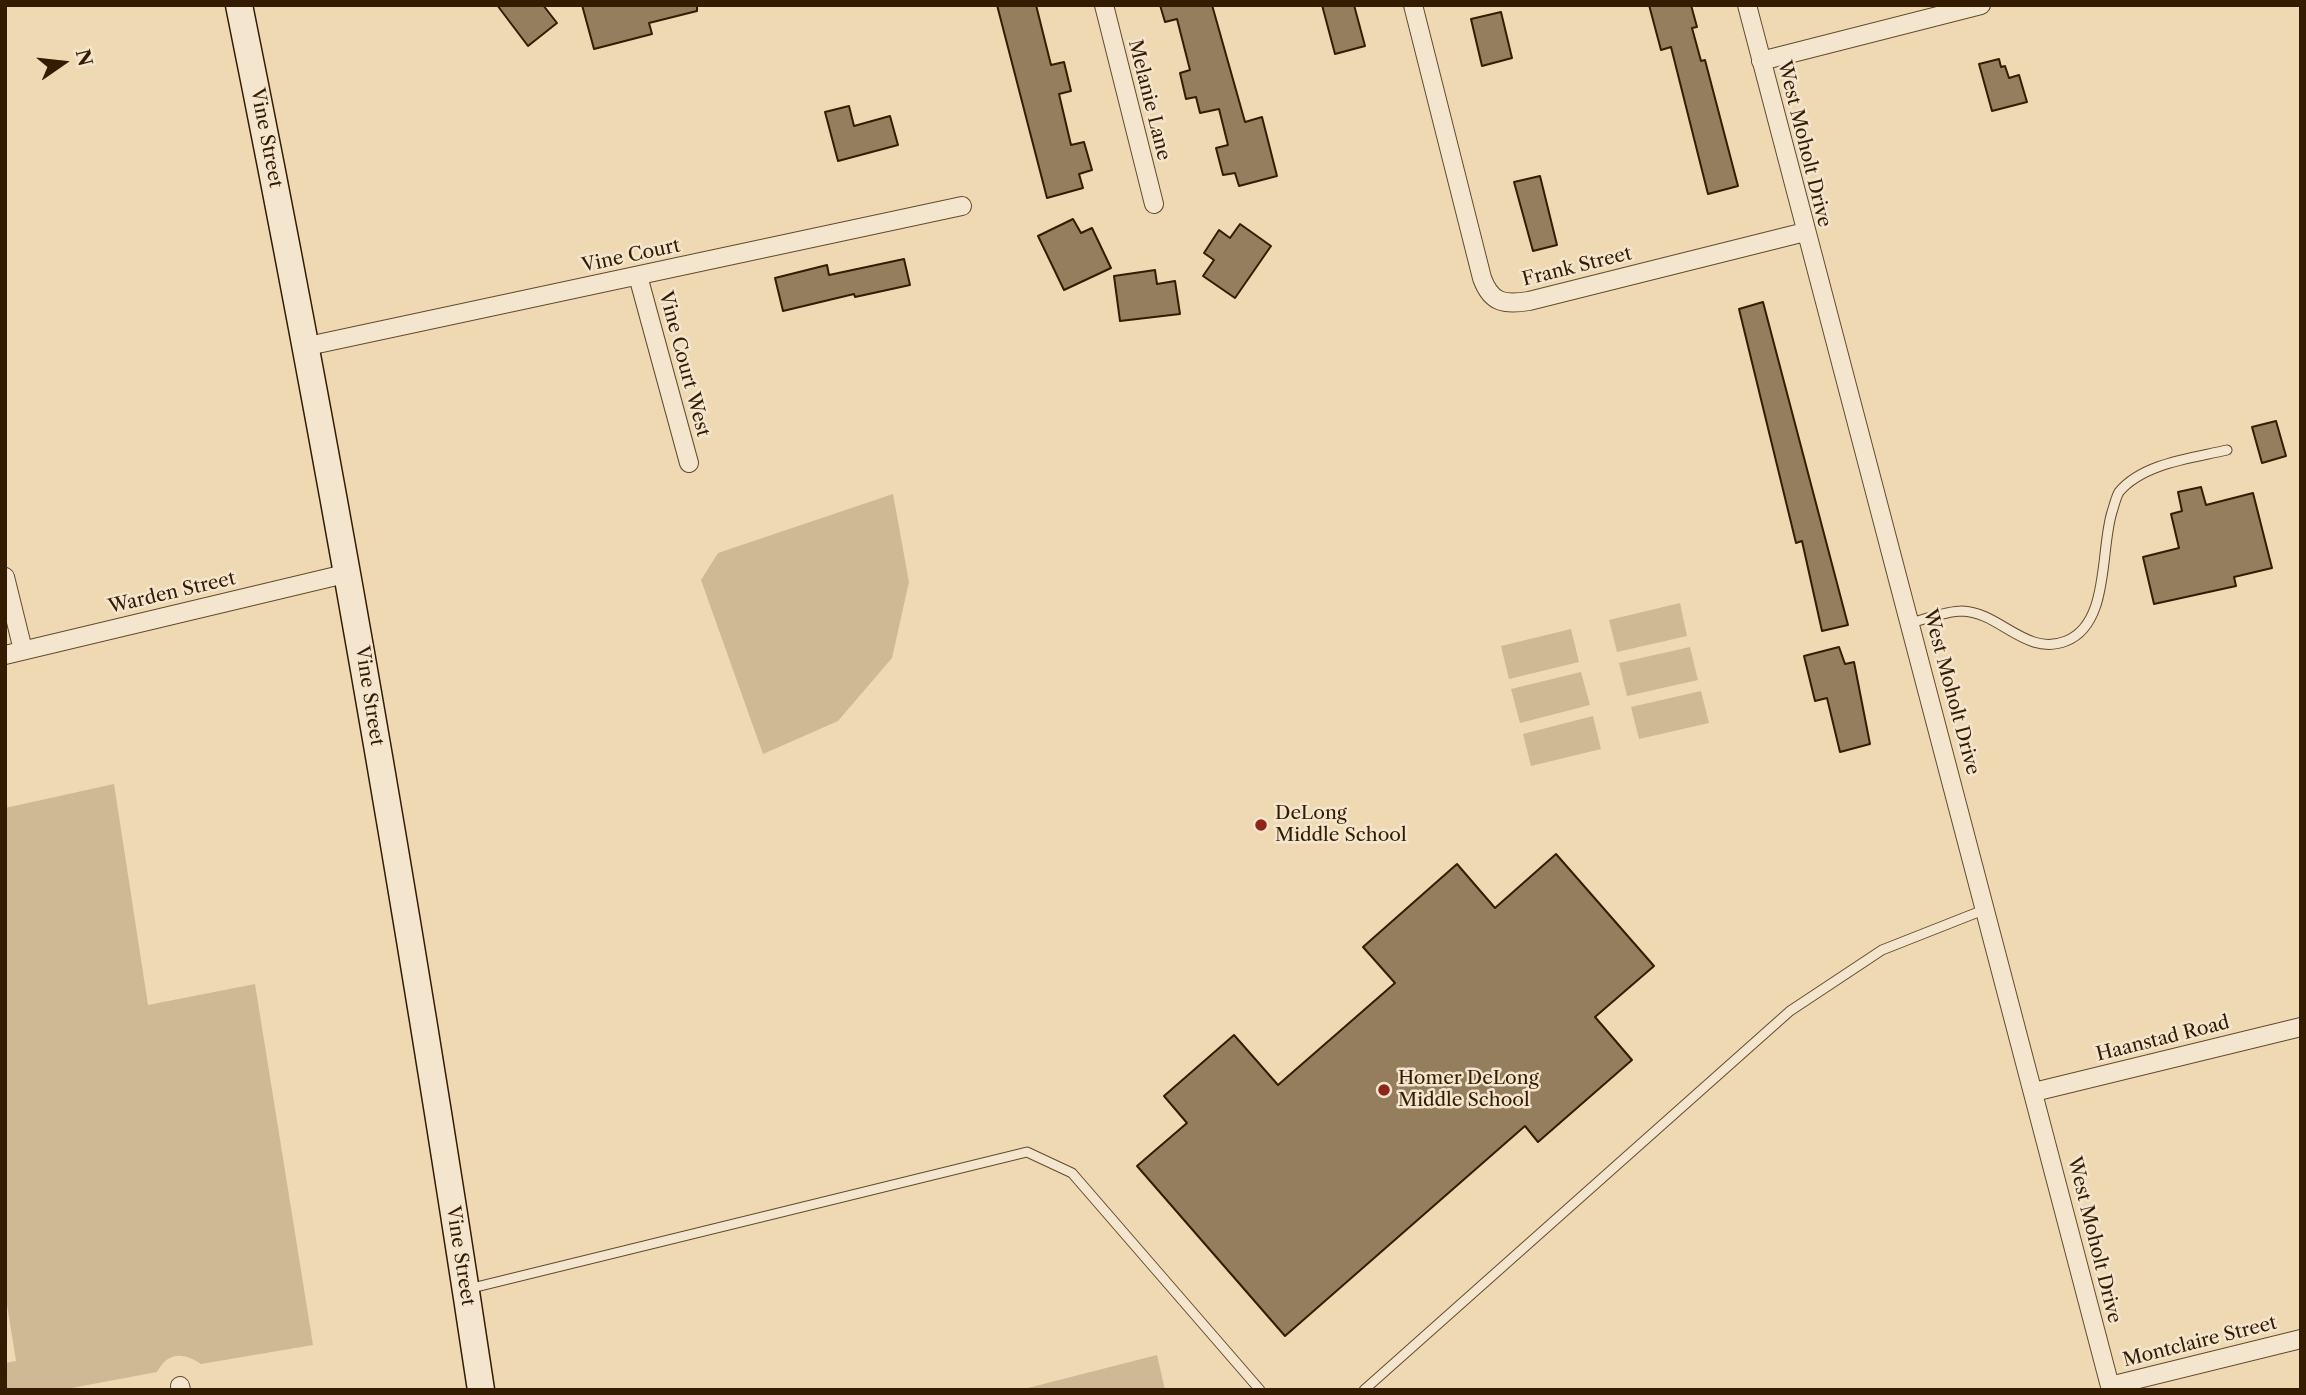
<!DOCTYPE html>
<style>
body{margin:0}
#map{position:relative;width:2306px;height:1395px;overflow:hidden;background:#eed9b3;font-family:"Libre Caslon Text",serif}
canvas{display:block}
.frame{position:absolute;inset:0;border:7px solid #331c00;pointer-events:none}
.north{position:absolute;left:28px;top:28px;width:70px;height:70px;-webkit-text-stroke:5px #f4e6ce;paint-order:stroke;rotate:76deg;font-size:19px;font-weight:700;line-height:28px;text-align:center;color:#331c00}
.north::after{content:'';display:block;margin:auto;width:24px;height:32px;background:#331c00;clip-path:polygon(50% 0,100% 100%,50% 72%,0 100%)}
</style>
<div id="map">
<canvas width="2306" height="1395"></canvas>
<div class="frame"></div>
<div class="north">N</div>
</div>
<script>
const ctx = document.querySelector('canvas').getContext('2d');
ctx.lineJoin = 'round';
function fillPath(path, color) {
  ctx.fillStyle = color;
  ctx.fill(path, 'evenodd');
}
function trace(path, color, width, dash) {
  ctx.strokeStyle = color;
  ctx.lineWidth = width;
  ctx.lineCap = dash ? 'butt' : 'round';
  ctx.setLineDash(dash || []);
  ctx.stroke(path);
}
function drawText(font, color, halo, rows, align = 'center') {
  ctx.font = font + ' "Libre Caslon Text",serif';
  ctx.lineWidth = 5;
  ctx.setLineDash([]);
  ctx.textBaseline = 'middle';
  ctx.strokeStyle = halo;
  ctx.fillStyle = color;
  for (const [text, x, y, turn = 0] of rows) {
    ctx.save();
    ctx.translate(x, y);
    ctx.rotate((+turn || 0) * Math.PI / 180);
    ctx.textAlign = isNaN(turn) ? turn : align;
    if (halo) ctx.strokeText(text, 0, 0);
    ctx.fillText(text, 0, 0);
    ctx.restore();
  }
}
fillPath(new Path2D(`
 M893 494 909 582 892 658 838 721 763 754 701 580 718 553Z
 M1680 603 1687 636 1617 652 1609 620Z
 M1571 629 1579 662 1509 679 1501 646Z
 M1690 647 1698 680 1627 696 1619 663Z
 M1581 672 1590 705 1520 723 1511 689Z
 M1701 691 1709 723 1639 739 1631 707Z
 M1593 716 1601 749 1531 766 1523 734Z
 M114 784 148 1005 255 984 313 1345 201 1364C183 1352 168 1352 157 1372L61 1390H5V1363L16 1361 5 1292V808Z
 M1157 1355 1165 1390H1020Z`), '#ceb995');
const building = new Path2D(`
 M497 5H543L557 23 528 46Z
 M582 5H697V11L649 23 652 34 594 49Z
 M997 5H1036L1051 65 1064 62 1071 91 1059 94 1071 145 1084 142 1092 170 1079 174 1083 188 1047 198Z
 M1160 5H1212L1245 122 1262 117 1277 176 1239 186 1235 173 1223 175 1216 148 1228 145 1219 109 1200 113 1196 97 1186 99 1180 73 1190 70 1177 19 1165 22Z
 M1322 5H1354L1365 46 1335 54Z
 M1649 5H1691L1697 27 1692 28 1701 61 1705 60 1738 186 1708 194 1671 47 1661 50Z
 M1501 12 1512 58 1482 66 1471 19Z
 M1999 59 2001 67 2005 66 2009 78 2019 75 2027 102 1992 111 1979 64Z
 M849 106 854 126 890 116 898 145 838 161 825 112Z
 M1540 176 1557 245 1533 251 1514 182Z
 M1073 219 1081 233 1092 228 1111 268 1064 290 1038 236Z
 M1240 224 1271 246 1235 298 1203 276 1214 260 1204 253 1219 230 1230 238Z
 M904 259 910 285 855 297 854 294 783 311 775 278 827 265 829 275Z
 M1155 270 1157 284 1175 281 1180 314 1120 321 1114 276Z
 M1763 302 1848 625 1822 631 1802 541 1796 543 1739 309Z
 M2276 421 2286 456 2262 463 2252 427Z
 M2201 487 2206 505 2253 493 2272 568 2234 577 2236 586 2154 604 2143 557 2179 548 2171 514 2182 511 2178 492Z
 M1839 647 1845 664 1854 662 1870 744 1840 752 1827 698 1815 701 1804 656Z
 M1556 854 1654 966 1595 1017 1632 1060 1538 1142 1525 1126 1285 1336 1137 1166 1187 1123 1164 1096 1234 1035 1278 1085 1395 983 1363 947 1457 864 1495 908Z`);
fillPath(building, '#947e5d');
trace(building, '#331c00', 2);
const lane = new Path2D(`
 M1910 623C1926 619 1946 611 1962 611 2000 612 2026 657 2066 641 2110 624 2100 550 2112 512 2114 506 2116 497 2119 492 2143 463 2193 458 2227 450
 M468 1289 1027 1152 1072 1173 1260 1390
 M1364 1390 1790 1011 1882 950 1986 909`);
const street = new Path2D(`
 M1104 5 1154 204
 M1413 5 1482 278C1491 303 1504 305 1529 301L1805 232
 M1747 5 2111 1390
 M1761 61 1981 5
 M638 276 689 463
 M308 346 962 206
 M5 577 23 650
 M5 655 349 573
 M2034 1092 2301 1027
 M180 1386 181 1390
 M2110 1386 2301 1339`);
const secondary = new Path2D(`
 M239 5C332 465 411 926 481 1390`);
trace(lane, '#624b2d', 11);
trace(street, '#624b2d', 20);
trace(secondary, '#331c00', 29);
trace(lane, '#f4e6ce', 9);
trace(street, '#f4e6ce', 18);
trace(secondary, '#f4e6ce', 26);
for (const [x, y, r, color] of [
 [1261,825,7,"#8f2418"],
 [1384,1090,7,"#8f2418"]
]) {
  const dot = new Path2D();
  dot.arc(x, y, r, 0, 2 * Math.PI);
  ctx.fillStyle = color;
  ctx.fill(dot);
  trace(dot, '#f4e6ce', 2.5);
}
drawText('19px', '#331c00', '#f4e6ce', [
 ["Melanie Lane",1149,100,76],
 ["Vine Street",266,138,79],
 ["West Moholt Drive",1804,144,76],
 ["Vine Court",631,256,-12],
 ["Frank Street",1577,267,-14],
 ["Vine Court West",684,364,75],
 ["Warden Street",172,593,-13],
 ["West Moholt Drive",1951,692,75],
 ["Vine Street",369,696,81],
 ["Haanstad Road",2163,1039,-14],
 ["West Moholt Drive",2094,1240,76],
 ["Vine Street",460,1256,81],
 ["Montclaire Street",2200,1342,-14]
]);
drawText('19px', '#331c00', '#f4e6ce', [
 ["DeLong",1275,814],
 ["Middle School",1275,836],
 ["Homer DeLong",1398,1079],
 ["Middle School",1398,1101]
], 'left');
</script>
